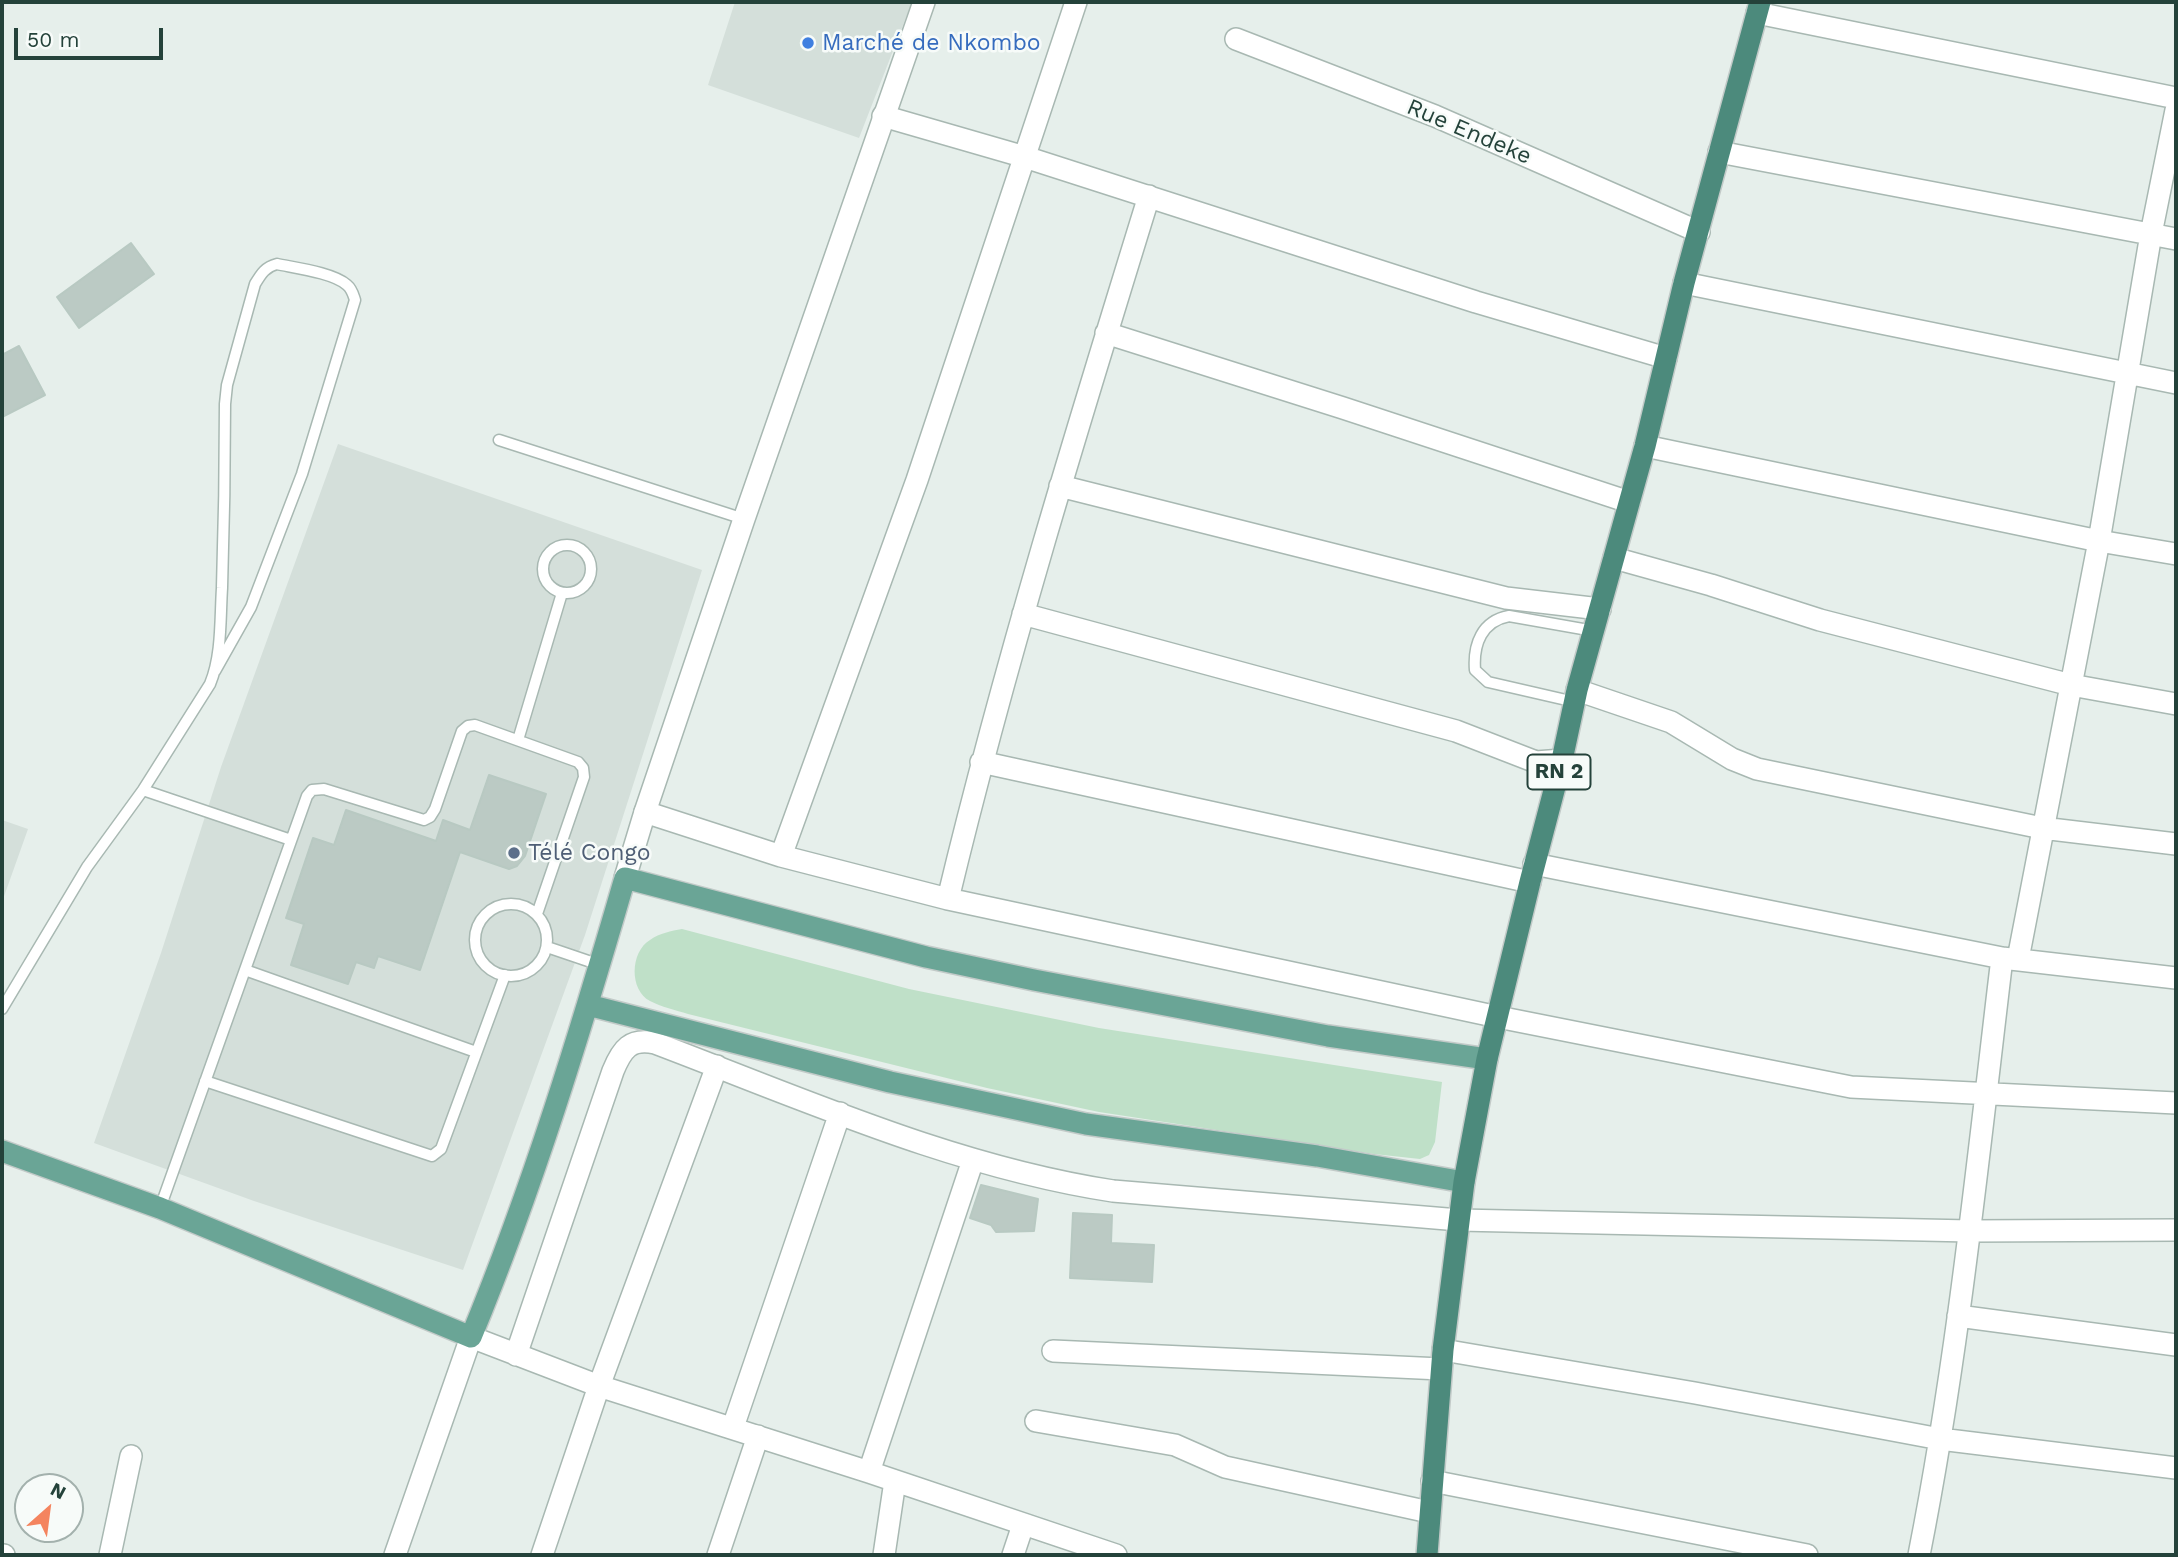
<!DOCTYPE html>
<meta charset="utf-8">
<style>
body{margin:0}
#map{position:relative;width:2178px;height:1557px;overflow:hidden;background:#e6efeb;font-family:"Work Sans",sans-serif}
canvas{display:block}
.frame{position:absolute;inset:0;border:4px solid #24423a;pointer-events:none}
.north{position:absolute;left:14px;top:1473px;width:70px;height:70px;box-sizing:border-box;background:#f7fbf9;border:2px solid #a3b1ad;border-radius:50%;rotate:28deg;font-size:19px;font-weight:700;line-height:28px;text-align:center;color:#24423a}
.north::after{content:'';display:block;margin:auto;width:24px;height:32px;background:#f4845f;clip-path:polygon(50% 0,100% 100%,50% 72%,0 100%)}
.scale{position:absolute;left:14px;top:28px;width:149px;height:32px;box-sizing:border-box;border:4px solid #24423a;border-top:0;padding-left:9px;font-size:21px;line-height:24px;white-space:nowrap;color:#24423a;-webkit-text-stroke:5px #f7fbf9;paint-order:stroke}
</style>
<div id="map">
<canvas width="2178" height="1557"></canvas>
<div class="frame"></div>
<div class="north">N</div>
<div class="scale">50 m</div>
</div>
<script>
const ctx = document.querySelector('canvas').getContext('2d');
ctx.lineJoin = 'round';
function fillPath(path, color) {
  ctx.fillStyle = color;
  ctx.fill(path, 'evenodd');
}
function trace(path, color, width, dash) {
  ctx.strokeStyle = color;
  ctx.lineWidth = width;
  ctx.lineCap = dash ? 'butt' : 'round';
  ctx.setLineDash(dash || []);
  ctx.stroke(path);
}
function drawText(font, color, halo, rows, align = 'center') {
  ctx.font = font + ' "Work Sans",sans-serif';
  ctx.lineWidth = 5;
  ctx.setLineDash([]);
  ctx.textBaseline = 'middle';
  ctx.strokeStyle = halo;
  ctx.fillStyle = color;
  for (const [text, x, y, turn = 0] of rows) {
    ctx.save();
    ctx.translate(x, y);
    ctx.rotate((+turn || 0) * Math.PI / 180);
    ctx.textAlign = isNaN(turn) ? turn : align;
    if (halo) ctx.strokeText(text, 0, 0);
    ctx.fillText(text, 0, 0);
    ctx.restore();
  }
}
fillPath(new Path2D(`
 M735 2H912L859 138 708 85Z
 M338 444 702 570 585 935 463 1270 254 1201 94 1143 161 953 221 767Z
 M2 820 28 829 2 902Z`), '#d4dfda');
fillPath(new Path2D(`
 M682 929 909 989 1099 1028 1442 1082 1435 1142 1429 1155 1420 1159 1374 1154 1099 1112 987 1088 688 1014C676 1010 661 1007 650 1001 629 990 630 952 650 940 660 933 671 931 682 929Z`), '#bfe0c8');
const building = new Path2D(`
 M131 243 154 274 79 328 57 297Z
 M19 346 45 395 2 417V355Z
 M489 775 546 794 525 856 517 866 509 869 460 852 420 970 378 956 374 968 356 962 348 984 291 965 304 924 286 918 313 838 334 845 346 810 436 841 443 820 470 830Z
 M981 1185 1038 1199 1034 1231 996 1232 991 1225 970 1218Z
 M1073 1213 1112 1215 1111 1243 1154 1245 1152 1282 1070 1278Z`);
fillPath(building, '#bbcac4');
trace(building, '#b8c9c2', 2);
const service = new Path2D(`
 M499 440 744 519
 M543 569a24 24 0 1 1 48 0a24 24 0 1 1-48 0Z
 M1575 702 1488 682 1475 670C1473 644 1482 621 1509 616L1594 631
 M518 740 562 593
 M143 790 291 840
 M475 940a36 36 0 1 1 72 0a36 36 0 1 1-72 0Z
 M547 947 600 965
 M245 970 476 1052
 M2 1009 87 867 143 790 210 684C222 655 220 619 222 588 224 527 225 466 225 404L227 385 255 284C261 274 265 267 277 264 296 268 334 273 347 285 352 289 353 294 355 300L302 474 251 607 215 671
 M205 1081 432 1156 441 1149 505 975
 M160 1208 307 796 312 790 324 789 424 820 430 817 435 809 462 731 468 726 475 725 578 762 583 768 584 777 537 914`);
const minor = new Path2D(`
 M1757 13 2176 98
 M1236 39 1435 116 1699 232
 M883 116 1025 157 1476 302 1666 358
 M1719 152 2176 239
 M1684 283 2176 383
 M1106 333 1343 408 1629 502
 M1645 446 2099 541 2176 554
 M1060 486 1506 598 1600 609
 M1614 558 1711 585 1820 620 2071 685 2176 704
 M1023 614 1456 731 1536 762 1562 760
 M1577 690 1671 722 1732 759 1757 769 2042 828 2176 844
 M981 762 1530 882
 M645 812 781 856 948 899 1498 1017 1851 1087 2176 1103
 M781 856 917 480 1076 2
 M1534 864 2002 958 2176 978
 M948 899C1005 662 1077 429 1149 196
 M2018 959 2099 541 2151 234 2176 110
 M1958 1316 2176 1345
 M1443 1350 1695 1393 1940 1439 2176 1468
 M1053 1351 1441 1369
 M516 1355 613 1071C622 1049 630 1038 655 1043 803 1099 955 1167 1113 1191L1459 1220 1970 1231 2176 1230
 M1036 1421 1175 1445 1225 1467 1429 1512
 M733 1427 840 1113
 M869 1472 973 1160
 M1432 1481 1807 1555
 M2 1555H4
 M110 1555 131 1456
 M395 1555 471 1337 599 1386 869 1472 1116 1555
 M542 1555 599 1386 717 1066
 M718 1555 758 1436
 M884 1555 895 1481
 M1013 1555 1023 1525
 M1919 1555C1958 1358 1978 1158 2002 958`);
const tertiary = new Path2D(`
 M625 878 645 812 744 519 924 2`);
const primary = new Path2D(`
 M588 1005 890 1082 1086 1124 1317 1156 1464 1182
 M2 1151 160 1208 471 1337C533 1187 580 1033 625 878L926 957 1034 980 1328 1036 1487 1059`);
const trunk = new Path2D(`
 M1427 1555 1443 1350 1464 1182 1487 1059 1530 882 1562 760 1577 690 1645 446 1684 283 1760 2`);
trace(service, '#a8b8b2', 13);
trace(minor, '#a8b8b2', 24);
trace(tertiary, '#a8b8b2', 24);
trace(primary, '#c2cac8', 24);
trace(trunk, '#c2cac8', 24);
trace(service, '#fff', 10);
trace(minor, '#fff', 21);
trace(tertiary, '#fff', 21);
trace(primary, '#6aa596', 21);
trace(trunk, '#4c8a7c', 21);
for (const [x, y, r, color] of [
 [808,43,7,"#3f7fe0"],
 [514,853,7,"#5c6f8a"]
]) {
  const dot = new Path2D();
  dot.arc(x, y, r, 0, 2 * Math.PI);
  ctx.fillStyle = color;
  ctx.fill(dot);
  trace(dot, '#f7fbf9', 2.5);
}
for (const [x, y, w] of [
 [1559,772,63]
]) {
  const box = new Path2D();
  box.roundRect(x - w / 2, y - 17.5, w, 35, 5);
  ctx.fillStyle = '#f7fbf9';
  ctx.fill(box);
  trace(box, '#24423a', 2);
}
drawText('bold 21px', '#24423a', null, [
 ["RN 2",1559,772]
]);
drawText('23px', '#366cbe', '#f7fbf9', [
 ["Marché de Nkombo",822,43]
], 'left');
drawText('23px', '#24423a', '#f7fbf9', [
 ["Rue Endeke",1469,132,23]
]);
drawText('23px', '#4e5e75', '#f7fbf9', [
 ["Télé Congo",528,853]
], 'left');
</script>
